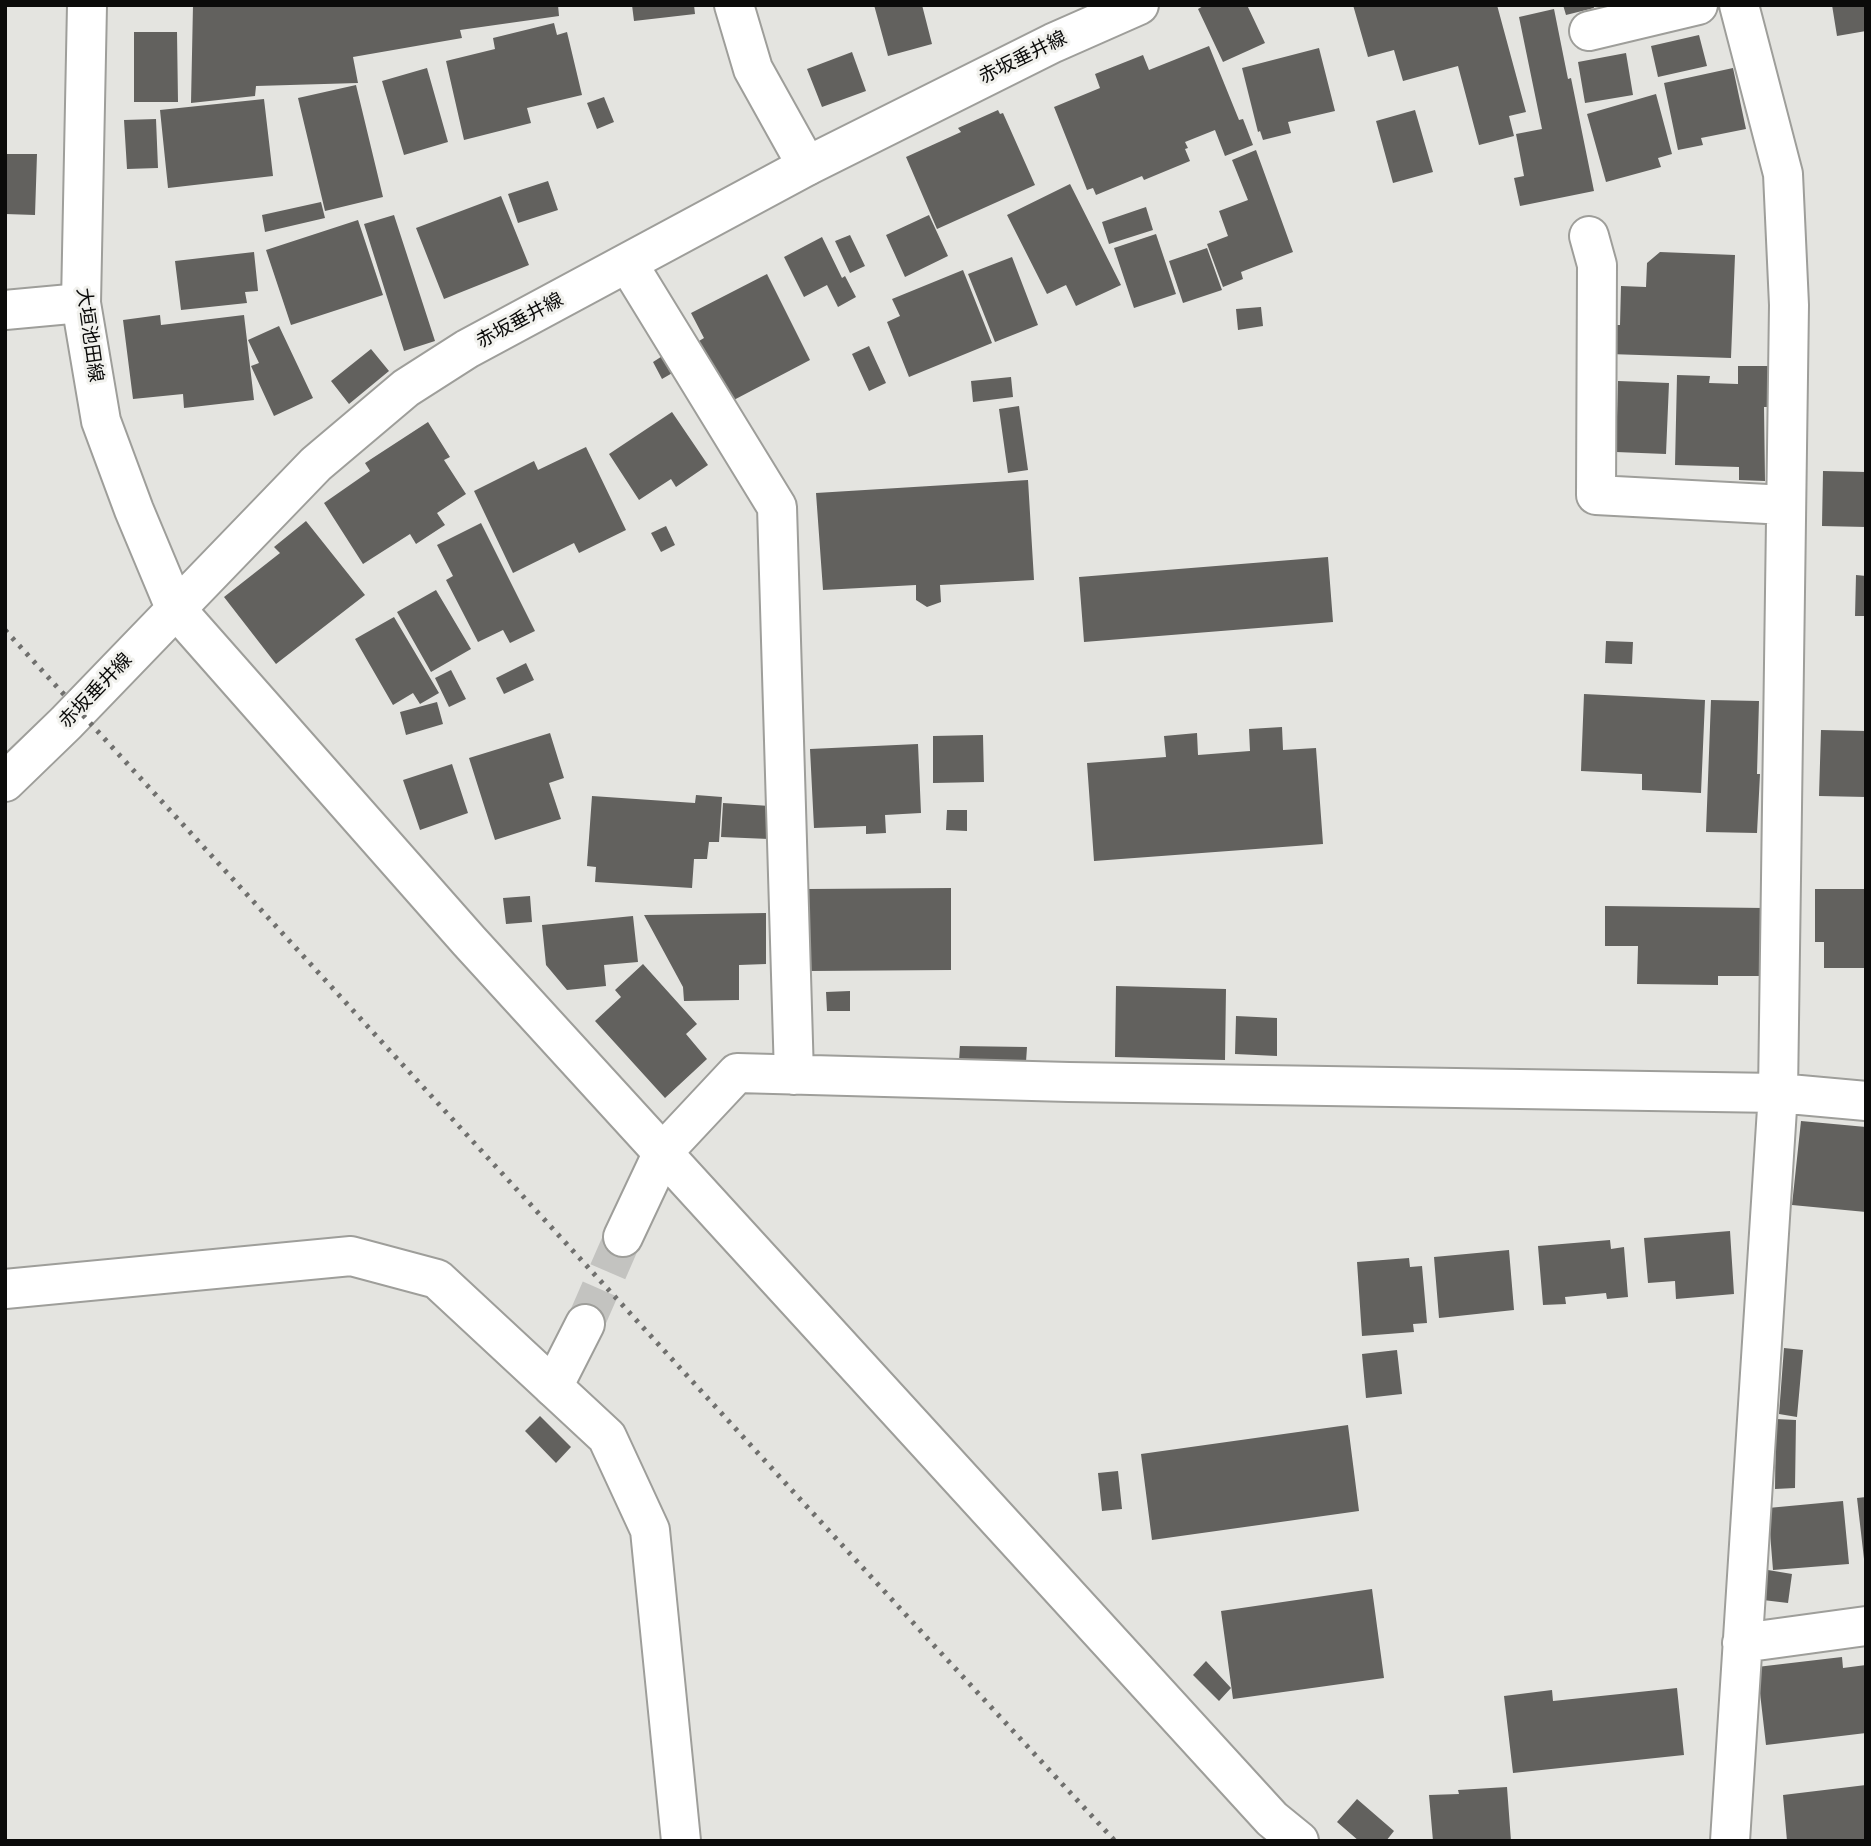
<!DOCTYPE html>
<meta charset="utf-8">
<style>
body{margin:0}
#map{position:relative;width:1871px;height:1846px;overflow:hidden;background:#e4e4e0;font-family:Bitter,serif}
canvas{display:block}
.frame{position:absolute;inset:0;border:7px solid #0b0b0a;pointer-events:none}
</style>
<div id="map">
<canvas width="1871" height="1846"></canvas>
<div class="frame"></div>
</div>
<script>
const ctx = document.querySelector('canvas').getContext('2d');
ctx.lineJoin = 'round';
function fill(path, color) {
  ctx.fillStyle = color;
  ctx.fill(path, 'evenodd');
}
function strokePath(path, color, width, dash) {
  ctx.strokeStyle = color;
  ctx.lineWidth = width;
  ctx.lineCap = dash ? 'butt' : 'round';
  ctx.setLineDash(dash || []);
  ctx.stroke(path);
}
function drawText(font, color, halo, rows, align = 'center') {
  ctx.font = font + ' Bitter,"Noto Sans JP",serif';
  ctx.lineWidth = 6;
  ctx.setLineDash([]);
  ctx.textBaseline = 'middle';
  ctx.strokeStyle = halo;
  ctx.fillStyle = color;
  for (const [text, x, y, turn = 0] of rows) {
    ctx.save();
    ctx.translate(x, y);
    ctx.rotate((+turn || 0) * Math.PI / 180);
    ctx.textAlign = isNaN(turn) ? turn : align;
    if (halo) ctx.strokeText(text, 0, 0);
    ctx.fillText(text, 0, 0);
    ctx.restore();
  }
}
fill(new Path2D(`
 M193,5h365l1,11 -99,14 2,8 -109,19 5,26 -102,3 -1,10 -64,7z
 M632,5h62l1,9 -61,7z
 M874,5h48l10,39 -44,12z
 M1205,5h42l18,38 -42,19 -25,-53z
 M1353,5h144l29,107 -17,4 5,20 -35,9 -21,-79 -55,15 -9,-31 -26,7z
 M1563,5h30l1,3 -28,7z
 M1832,5h34v26l-29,5z
 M1554,9l14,70 3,-1 23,113 -74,15 -6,-28 10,-2 -8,-42 26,-5 -23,-112z
 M554,23l3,12 10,-3 15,63 -55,13 4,15 -67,17 -18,-79 49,-12 -2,-11z
 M134,32h43l1,70h-44z
 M1699,35l8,31 -49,11 -7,-31z
 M1209,46l30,74 4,-1 10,26 -28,11 -10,-26 -30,12 3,6 -3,1 5,12 -46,19 -2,-4 -46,19 -3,-7 -6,2 -33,-83 46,-19 -5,-14 48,-19 6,15z
 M1319,48l16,63 -47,11 3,11 -28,7 -3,-9 -2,1 -16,-64z
 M852,52l14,39 -44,16 -15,-38z
 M1626,53l7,42 -48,8 -7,-41z
 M427,68l21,74 -44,13 -22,-74z
 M1733,68l13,61 -45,9 2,7 -25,5 -14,-67z
 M356,85l27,112 -58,14 -27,-113z
 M1656,94l16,60 -14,4 3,9 -55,15 -19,-68z
 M604,97l10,25 -17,7 -10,-26z
 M264,99l9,77 -105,12 -8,-78z
 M998,110l2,4 3,-1 32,72 -98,44 -31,-72 55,-25 -3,-4z
 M1415,110l18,62 -40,11 -17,-62z
 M156,119l2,49 -31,1 -3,-49z
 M1256,150l37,102 -52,20 2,7 -20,8 -16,-43 21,-8 -9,-25 29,-11 -16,-40z
 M5,154h32l-2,61 -30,-1z
 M548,181l10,29 -40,13 -10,-29z
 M1070,184l51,101 -45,21 -10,-21 -19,9 -40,-79z
 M501,196l28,69 -85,34 -28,-71z
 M321,202l4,16 -60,14 -3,-17z
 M1146,207l7,23 -44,14 -7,-22z
 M394,215l41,126 -31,10 -40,-127z
 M929,215l19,41 -43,21 -19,-42z
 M358,220l25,75 -92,30 -25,-75z
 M1156,234l20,60 -42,14 -20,-60z
 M850,235l15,31 -15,7 -15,-32z
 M822,237l20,41 3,-2 11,21 -18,10 -11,-22 -23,12 -20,-40z
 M1207,248l15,42 -39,13 -14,-42z
 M254,252l4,39 -13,1 2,11 -66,7 -6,-49z
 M1660,252l75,3 -4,103 -122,-4 1,-29h10l1,-39 25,1 1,-24z
 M1012,257l26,68 -43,17 -27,-68z
 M963,270l29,73 -83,34 -22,-55 13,-6 -8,-17z
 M767,274l43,86 -80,42 -31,-61 5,-3 -13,-25z
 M1261,307l2,19 -25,4 -2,-21z
 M160,315l1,10 83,-10 10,85 -70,8 -1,-14 -50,5 -10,-79z
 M279,326l34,72 -39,18 -23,-50 8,-3 -11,-23z
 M869,346l17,37 -17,8 -17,-37z
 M371,349l18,22 -40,33 -18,-23z
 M664,355l10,17 -12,7 -9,-17z
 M1738,366h39l-1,41h-12l1,74 -26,-1v-13l-64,-2 2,-90 33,1 -1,7 29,1z
 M1011,377l2,20 -40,5 -2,-21z
 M1618,381l51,2 -3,71 -50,-2z
 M1019,406l9,64 -20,3 -9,-64z
 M672,412l36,53 -32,22 -5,-8 -32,21 -30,-46z
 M428,422l22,35 -6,3 22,34 -29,19 8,12 -29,19 -6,-10 -47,30 -39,-61 46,-32 -5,-8z
 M586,447l40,83 -47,23 -5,-10 -61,30 -39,-82 60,-30 4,9z
 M1823,471l43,1v55l-44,-1z
 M1028,480l6,100 -94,5 1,17 -14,5 -11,-7v-15l-93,5 -7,-97z
 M306,521l59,74 -89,69 -52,-67 56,-44 -6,-6z
 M481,523l54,108 -25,12 -7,-13 -25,12 -32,-62 7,-4 -16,-31z
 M666,526l9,19 -14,7 -10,-19z
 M1328,557l5,65 -249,20 -5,-65z
 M1856,575l10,1v40h-11z
 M436,590l35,59 -40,23 -34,-60z
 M394,617l45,76 -19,11 -7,-11 -20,12 -38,-66z
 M1606,641l27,1 -1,22 -27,-1z
 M526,663l8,17 -30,14 -8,-16z
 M451,670l15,29 -17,8 -14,-29z
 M1584,694l121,6 -4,93 -59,-3v-16l-61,-3z
 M1711,700l48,1 -2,73h3l-3,59 -51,-1z
 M437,702l6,22 -37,11 -6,-23z
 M1282,727l1,23 33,-2 7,96 -229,17 -7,-98 79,-6 -2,-21 33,-3 1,22 52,-4 -1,-22z
 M1821,730l45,1v66l-47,-1z
 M550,733l14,45 -15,5 12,36 -66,21 -26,-82z
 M983,735l1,47 -51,1v-47z
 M918,744l3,69 -36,2 1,18 -20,1v-8l-52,2 -4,-79z
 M452,764l16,49 -48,17 -17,-50z
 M696,795l26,2 -3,45h-10l-2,17h-13l-2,29 -97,-6 1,-15 -9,-1 5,-70 103,7z
 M723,803l47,3 -1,33 -48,-2z
 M947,810h20v21l-21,-1z
 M951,888v82l-142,1 -1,-82z
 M1815,889h51v79h-42v-26h-9z
 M530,896l2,26 -26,2 -3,-26z
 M1605,906l159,2 -1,68h-45v9l-81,-1 1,-38h-33z
 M766,913v51l-27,1v35l-55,1 -1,-14 -39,-72z
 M633,916l5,46 -34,3 2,21 -39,4 -21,-25 -4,-40z
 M643,964l54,60 -11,10 21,25 -42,39 -70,-77 26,-24 -6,-7z
 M1116,986l110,3 -1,71 -110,-3z
 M850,991v20h-23l-1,-19z
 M1236,1016l41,2v38l-42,-2z
 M960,1046l67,1 -1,15 -67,-1z
 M1801,1121l65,6v85l-74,-7z
 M1730,1231l4,63 -58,5 -1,-18 -27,2 -4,-45z
 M1610,1240l1,9 13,-2 4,50 -21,2 -1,-6 -41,4 1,7 -23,1 -5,-59z
 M1509,1250l5,60 -75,8 -5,-61z
 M1409,1258l1,9 12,-1 5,57 -14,1 1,8 -52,4 -5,-74z
 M1784,1348l19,2 -6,67 -18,-3z
 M1397,1350l5,44 -36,4 -4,-44z
 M540,1416l31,31 -15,16 -31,-32z
 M1776,1419l20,1 -1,68 -20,1z
 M1348,1425l11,86 -207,29 -11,-86z
 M1118,1471l4,38 -20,2 -4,-38z
 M1866,1497v62h-2l-7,-61z
 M1843,1501l6,63 -76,6 -5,-62z
 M1768,1570l24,4 -4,29 -25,-3z
 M1372,1589l12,89 -151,21 -12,-88z
 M1842,1657l1,11 23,-3v68l-100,12 -9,-78z
 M1206,1661l25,27 -12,13 -26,-26z
 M1677,1688l7,67 -171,18 -9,-77 48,-6 1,11z
 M1866,1785v56h-79l-4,-46z
 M1507,1787l4,54h-78l-4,-46 30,-1 -1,-4z
 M1357,1799l37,32 -8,10h-27l-22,-19z`), '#62615e');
strokePath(new Path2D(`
 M585,1324l38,-87`), '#c3c3c0', 38, [38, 19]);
const minor = new Path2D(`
 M734,5l19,64 54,97
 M1589,31l109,-26
 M1589,236l8,29 -1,230 190,10
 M628,264l149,243 17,568
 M5,310l76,-7
 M623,1237l40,-85 74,-79 332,9 709,11 88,8
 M553,1387l32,-63
 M1742,1643l124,-17
 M1730,1841l48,-748 11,-788 -6,-131 -44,-169`);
const tertiary = new Path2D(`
 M175,608l294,333 803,878 27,22
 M5,1289l346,-33 86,23 170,158 43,93 31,311`);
const secondary = new Path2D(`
 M87,5l-6,298 20,118 33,89 41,98
 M5,782l61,-59 250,-259 90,-76 61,-39 340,-183 246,-123 86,-38`);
strokePath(minor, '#9e9e9a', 42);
strokePath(tertiary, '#9e9e9a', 42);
strokePath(secondary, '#9e9e9a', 42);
strokePath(minor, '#fff', 38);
strokePath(tertiary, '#fff', 38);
strokePath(secondary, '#fff', 38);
strokePath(new Path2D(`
 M5,630l923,1009 187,202`), '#70706e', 5, [3.5, 7]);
drawText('19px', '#0b0b0a', '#f1f1ed', [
 ["赤坂垂井線",1023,58,-26],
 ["赤坂垂井線",520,321,-28],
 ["大垣池田線",89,335,82],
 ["赤坂垂井線",96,691,-46]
]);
</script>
